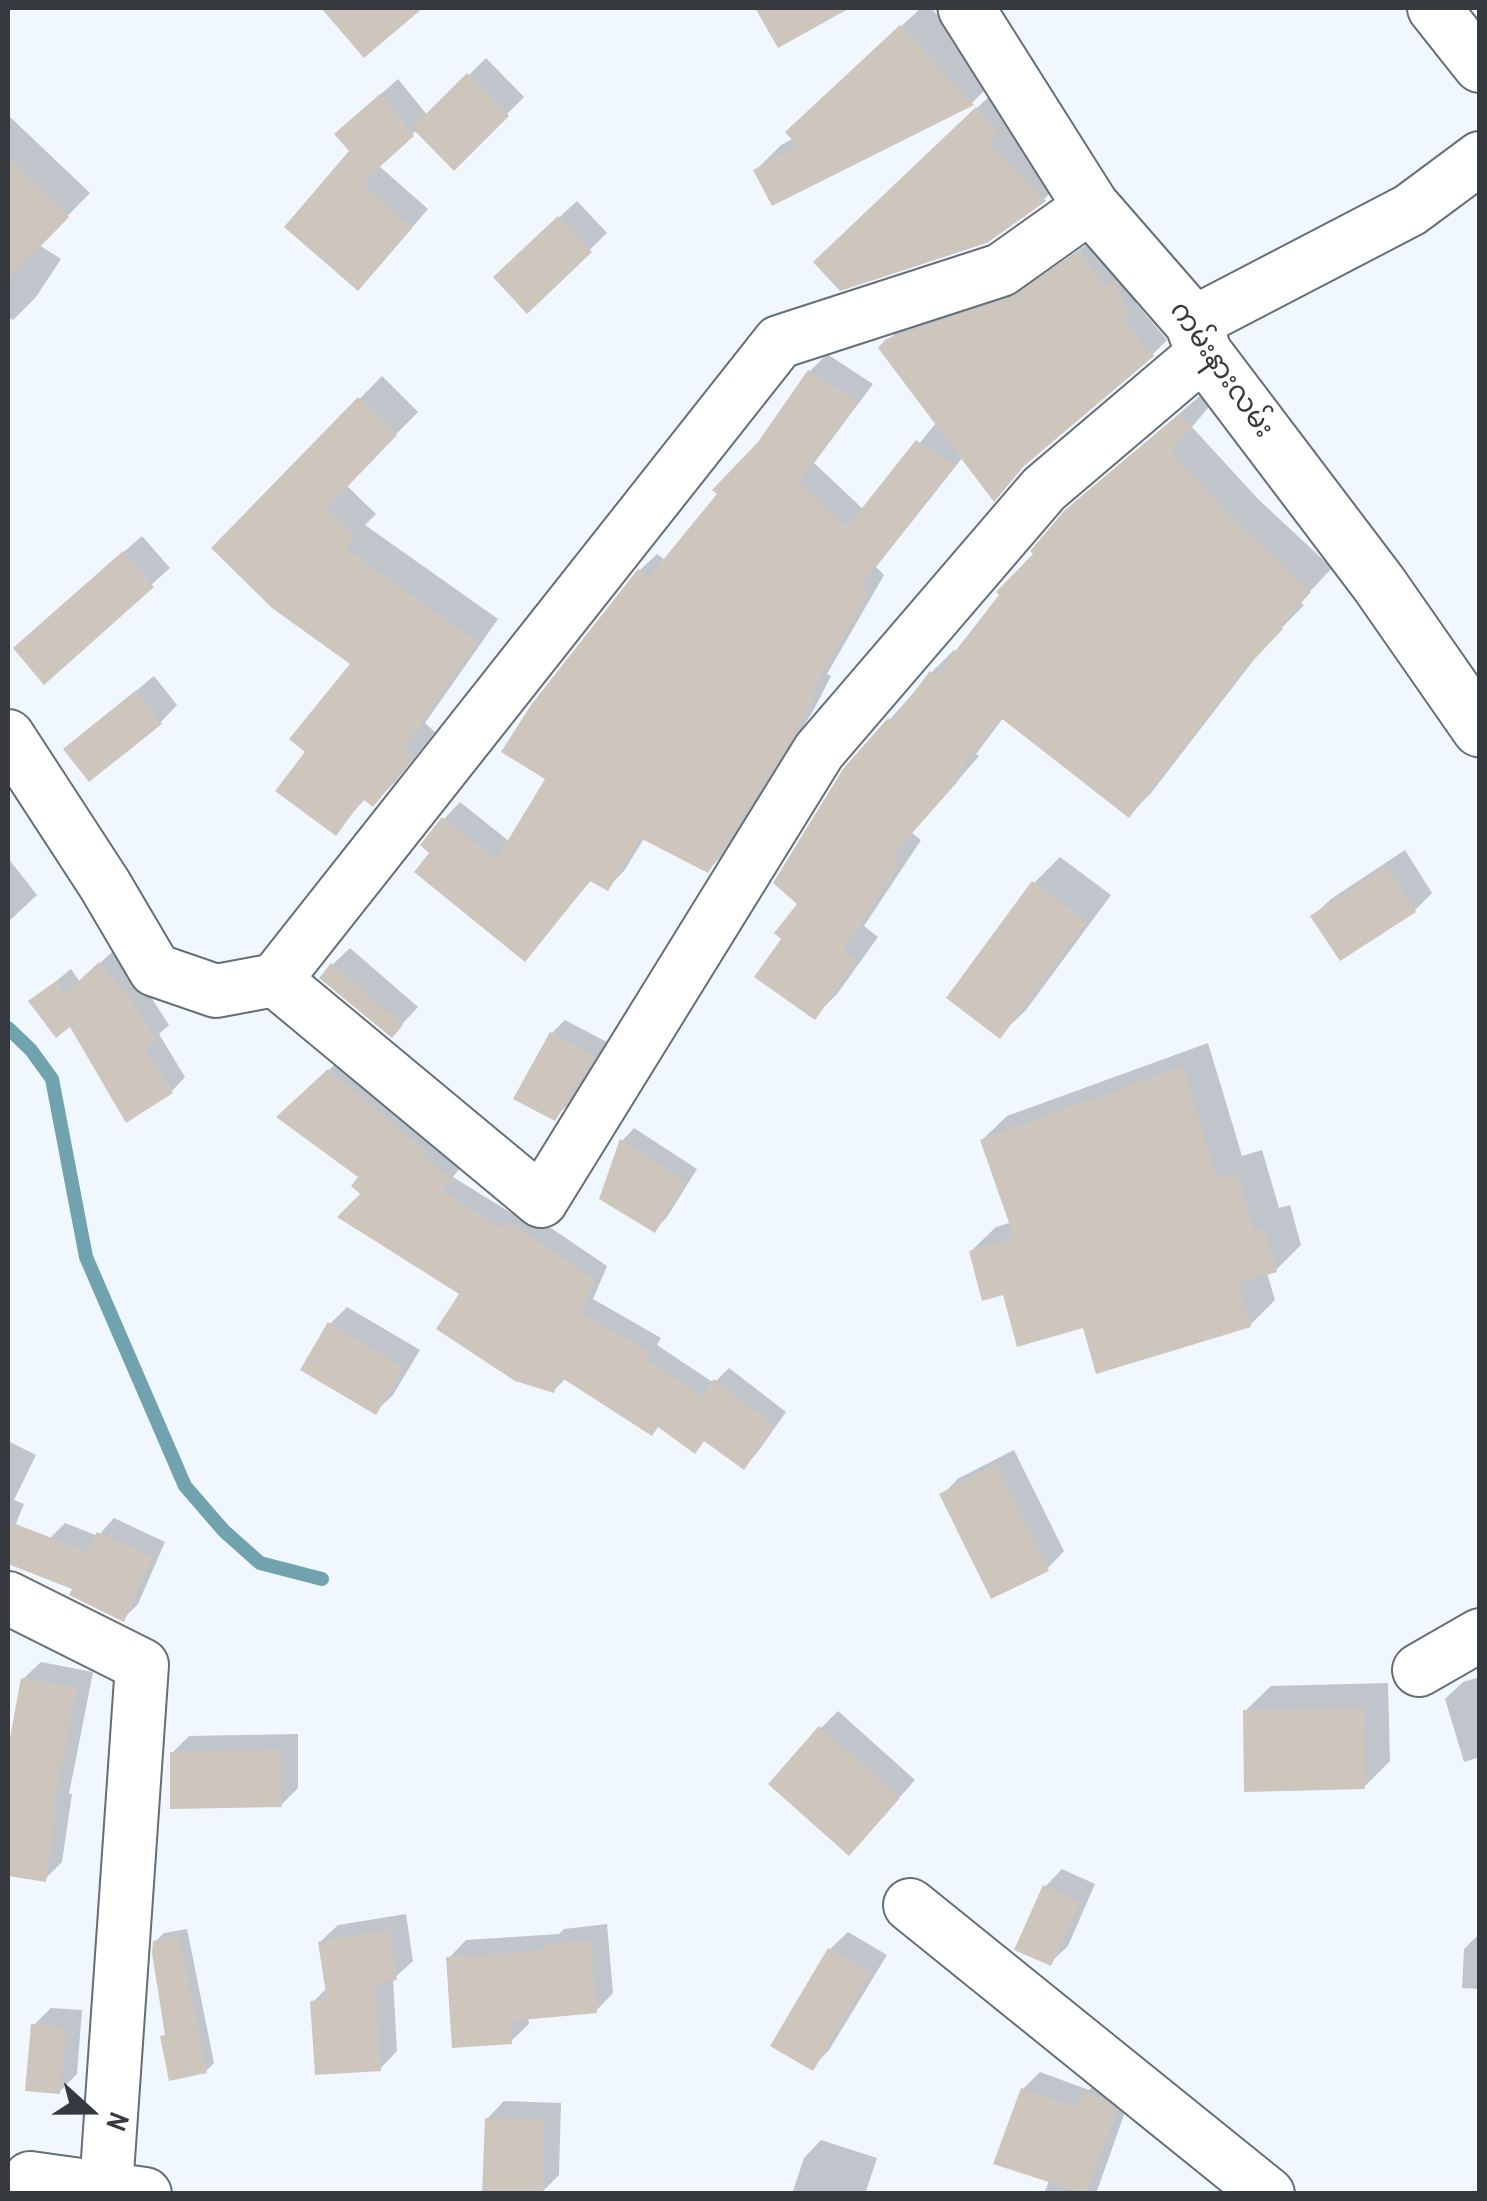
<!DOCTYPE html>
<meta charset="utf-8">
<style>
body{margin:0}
#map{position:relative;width:1487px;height:2201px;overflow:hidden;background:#f0f7ff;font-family:"Archivo Narrow",sans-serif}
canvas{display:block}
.frame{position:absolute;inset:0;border:10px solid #363a3e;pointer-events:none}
.north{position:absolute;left:40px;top:2061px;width:100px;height:100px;-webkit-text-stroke:8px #fff;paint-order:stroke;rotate:111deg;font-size:28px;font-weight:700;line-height:40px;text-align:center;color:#363a3e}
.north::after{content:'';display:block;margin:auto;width:35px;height:45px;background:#363a3e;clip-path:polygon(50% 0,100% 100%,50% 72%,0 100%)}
</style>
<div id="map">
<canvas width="1487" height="2201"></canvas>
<div class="frame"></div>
<div class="north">N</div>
</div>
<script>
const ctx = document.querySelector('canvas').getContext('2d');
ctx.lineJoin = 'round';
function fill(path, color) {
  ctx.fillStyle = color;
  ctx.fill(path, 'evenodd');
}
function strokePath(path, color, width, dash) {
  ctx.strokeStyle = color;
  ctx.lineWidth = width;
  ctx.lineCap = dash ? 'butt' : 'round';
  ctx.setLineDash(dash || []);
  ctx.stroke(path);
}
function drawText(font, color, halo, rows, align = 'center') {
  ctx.font = font + ' "Archivo Narrow","Noto Sans Myanmar",sans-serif';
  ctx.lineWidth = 10;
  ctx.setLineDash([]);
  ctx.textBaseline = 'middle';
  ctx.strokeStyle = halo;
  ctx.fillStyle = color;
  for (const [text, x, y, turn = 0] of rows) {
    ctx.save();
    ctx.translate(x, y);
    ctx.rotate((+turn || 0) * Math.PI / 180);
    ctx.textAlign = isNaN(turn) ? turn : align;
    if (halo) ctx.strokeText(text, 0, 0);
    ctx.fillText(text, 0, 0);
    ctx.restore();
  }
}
fill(new Path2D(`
 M921,8h10l65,71 -24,24 -216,67 25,-25 13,-7 19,-31z
 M486,58l38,39 -70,70 -37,-37 -39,35 50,44 -53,62 -23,-120 3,-34 43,-38 30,37z
 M1000,86l67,90 -23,23 -205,40z
 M8,115l82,78 -51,52 22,14 -25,38 -23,23 -5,-3z
 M577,201l30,32 -80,77 -14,-50z
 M1096,238l48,58 -8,7 31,37 -15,15 -189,102 -87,110 8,8 -57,99 4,2 -18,35 -88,142 -17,17 -63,-33 -21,34 -17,17 -15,-9 -67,80 -92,-106 11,-34 16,-17 50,40 38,-64 92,-208 17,-16 9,7 94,-117 50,-73 17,-17 46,30 -59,79 50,47 73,-88 -56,-74 23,-24 125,-40z
 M382,376l36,36 -72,73 30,29 -11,11 133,94 -73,104 10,9 -40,50 -22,22 -7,-6 -31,34 -27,-81 46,-88 -140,-115z
 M1203,393l10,9 -21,25 66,72 74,69 -32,34 4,3 -38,39 -115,149 -22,22 -125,-98 -28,37 3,2 -67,77 9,7 -57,86 14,11 -41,57 -22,22 -30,-78 16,-34 44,-134 87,-98 22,-22 4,2 109,-140z
 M142,536l28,32 -125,113 -11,-50z
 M154,676l23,29 -17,18 -94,26z
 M1405,850l27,43 -17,17 -102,6 18,-17z
 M1060,857l51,38 -85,115 -26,25 34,-152z
 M8,858l29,37 -29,27z
 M350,948l68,59 -26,28 -60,-70z
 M114,950l24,27 31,48 -10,9 26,43 -13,14 -140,-90 39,-32 9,13z
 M565,1020l42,22 -39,63 -14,13 -2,-85z
 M1208,1043l34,113 20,-6 17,58 11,-3 11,40 -25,25 -9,3 8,27 -25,25h-166l-80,-33 -33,-41 25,-24 16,-5 -30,-82 25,-24z
 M342,1058l121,106 -10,13 63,39 7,-7 84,57 -14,33 68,39 -4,7 57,38 15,-15 57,44 -29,41 -13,14 -39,-28 -45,-14 -94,-47 -12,12 -190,-196 -2,-18 -70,-72z
 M634,1128l63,41 -30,48 -12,13 -33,-89z
 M347,1307l73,43 -27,45 -18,17 -45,-88z
 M8,1441l28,14 -22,45 10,4 -16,39z
 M1014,1450l50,101 -17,18 -105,-74 17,-17z
 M114,1518l51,24 -27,62 -15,15 -48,-32 -25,-49 15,-15 33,13z
 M41,1662l52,10 -24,122h3l-10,68 -17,17 -37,-5v-112l15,-83z
 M1480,1677v80l-16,5 -19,-63 18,-17z
 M1388,1683l2,78 -26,26 -119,-76 26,-25z
 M838,1711l77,69 -49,55 -45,-107z
 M298,1734v54l-17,17 -109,-52 17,-17z
 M1062,1869l33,15 -27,62 -18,17 -5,-76z
 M406,1914l7,47 -20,18 4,72 -17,18 -67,-67 15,-15 -8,-45 18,-17z
 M607,1924l6,69 -17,18 -68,6 1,7 -18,17 -62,-83 17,-18 93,-6 5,-5z
 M187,1929l27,134 -8,8 -44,-34 5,-5 -11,-91 8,-8z
 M848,1932l39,23 -58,95 -17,18 -38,-23 56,-96z
 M1480,1933v56l-18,-1 2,-39z
 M51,2008l31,2 -5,64 -18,18 -25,-67z
 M1040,2072l49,18 13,-14 30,16 -36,102h-52l5,-13 -26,-92z
 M504,2101l57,2 -2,72 -18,18 -54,-74z
 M821,2140l56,18 -12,36h-73l12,-36z`), '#0003');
strokePath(new Path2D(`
 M8,1028l23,22 21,29 34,178 99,229 39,45 36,32 62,16`), '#70a3ae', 14);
fill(new Path2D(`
 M321,8h102l-59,50z
 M755,8h95l-72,40z
 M900,25l74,80 -202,101 -19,-36 45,-24 -13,-14z
 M467,73l42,43 -55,55 -42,-43z
 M380,94l34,42 -52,47 50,45 -54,63 -74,-64 65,-76 -15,-17z
 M976,107l23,26 -10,10 57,58 -59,42 -147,48 -27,-29z
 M8,158l61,59 -61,63z
 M558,216l34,36 -65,62 -34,-37z
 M1080,251l24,36 9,-6 17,32 -8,7 32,36 -130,110 -30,36 -116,-154 8,-9 125,-41z
 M808,370l50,32 -59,79 48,46 69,-87 39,26 -94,119 8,8 -57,98 4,2 -19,38 -89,142 -68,-35 -32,53 -18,-10 -65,81 -111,-90 15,-19 -9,-8 22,-28 54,43 49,-81 -44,-27 30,-47 107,-136 11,8 68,-83 -5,-4 46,-48z
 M358,397l39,38 -71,74 30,28 -11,11 133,94 -74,105 11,8 -42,52 -10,-8 -27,37 -61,-45 30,-39 -16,-13 61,-75 -78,-56 -61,-60z
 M1179,414l13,11 -21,26 65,71 75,70 -31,34 3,3 -39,41 -115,148 -128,-100 -46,59 4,3 -68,77 9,6 -57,87 14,11 -42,59 -61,-43 27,-38 -7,-6 23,-29 -24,-21 70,-114 45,-51 4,3 38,-50 6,5 63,-81 -3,-3 37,-38 -3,-3 35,-41z
 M123,551l31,36 -110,98 -31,-37z
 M135,691l27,33 -73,58 -26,-33z
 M1387,866l29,46 -76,49 -30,-45z
 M1032,881l55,41 -87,117 -54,-41z
 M99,962l26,29 31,49 -11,8 28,45 -47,30 -56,-96 -14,11 -28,-37 28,-20 9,13z
 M331,963l72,62 -11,13 -73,-60z
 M550,1032l45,24 -40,65 -42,-22z
 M1183,1066l34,113 21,-6 16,58 11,-3 12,44 -38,11 12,44 -155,47 -13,-46 -66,19 -14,-52 -21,6 -13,-50 45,-14 -34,-97z
 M328,1069l96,81 -3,3 31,26 -10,12 61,38 5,-8 87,59 -14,33 68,39 -3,7 55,37 13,-17 60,47 -30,44 -40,-29 -9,13 -37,-27 -6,9 -93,-60 -5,17 -39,-12 -79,-52 23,-35 -122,-77 23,-23 -9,-8 7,-9 -82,-60z
 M620,1139l66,43 -31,51 -56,-34z
 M328,1322l76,46 -28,47 -76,-45z
 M996,1465l53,106 -58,28 -52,-105z
 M8,1521l80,31 9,-20 55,25 -28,65 -55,-27 3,-6 -64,-25z
 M21,1678l56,10 -24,122 3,1 -10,71 -38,-6v-127z
 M1364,1708l1,81 -121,3 -1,-82z
 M819,1726l81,72 -51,58 -81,-72z
 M281,1750l1,57 -112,2v-57z
 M1043,1885l37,17 -29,64 -37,-16z
 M389,1930l8,50 -22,4 6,87 -66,4 -5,-74 17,-1 -9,-58z
 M179,1936l28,137 -38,8 -9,-45 5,-1 -13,-82 1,-12z
 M591,1940l6,73 -86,8 1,23 -60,4 -6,-91 98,-7v-5z
 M828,1948l43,25 -58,98 -43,-25z
 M31,2024l35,3 -6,67 -35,-3z
 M1021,2088l56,20 6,-16 20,7 13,11 -30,84 -93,-30z
 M485,2118l60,2 -3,74h-60z`), '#cec6bc');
const minor = new Path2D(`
 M1434,8l46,58
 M1193,323l217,-113 70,-52
 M8,736l97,149 50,85 61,21 59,-11 504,-638 222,-72 90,-64
 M275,980l266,221 278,-450 225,-262 160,-136
 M8,1598l134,67 -36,523
 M1419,1670l61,-35
 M910,1905l358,289
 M29,2194l1,-16 115,16`);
const major = new Path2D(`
 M966,8l125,198 102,117 11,30 175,231 101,145`);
strokePath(minor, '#666e76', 56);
strokePath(major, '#666e76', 59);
strokePath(minor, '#fff', 52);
strokePath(major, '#fff', 55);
drawText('28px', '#363a3e', '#fff', [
 ["ကမ်းနားလမ်း",1221,370,55]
]);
</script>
